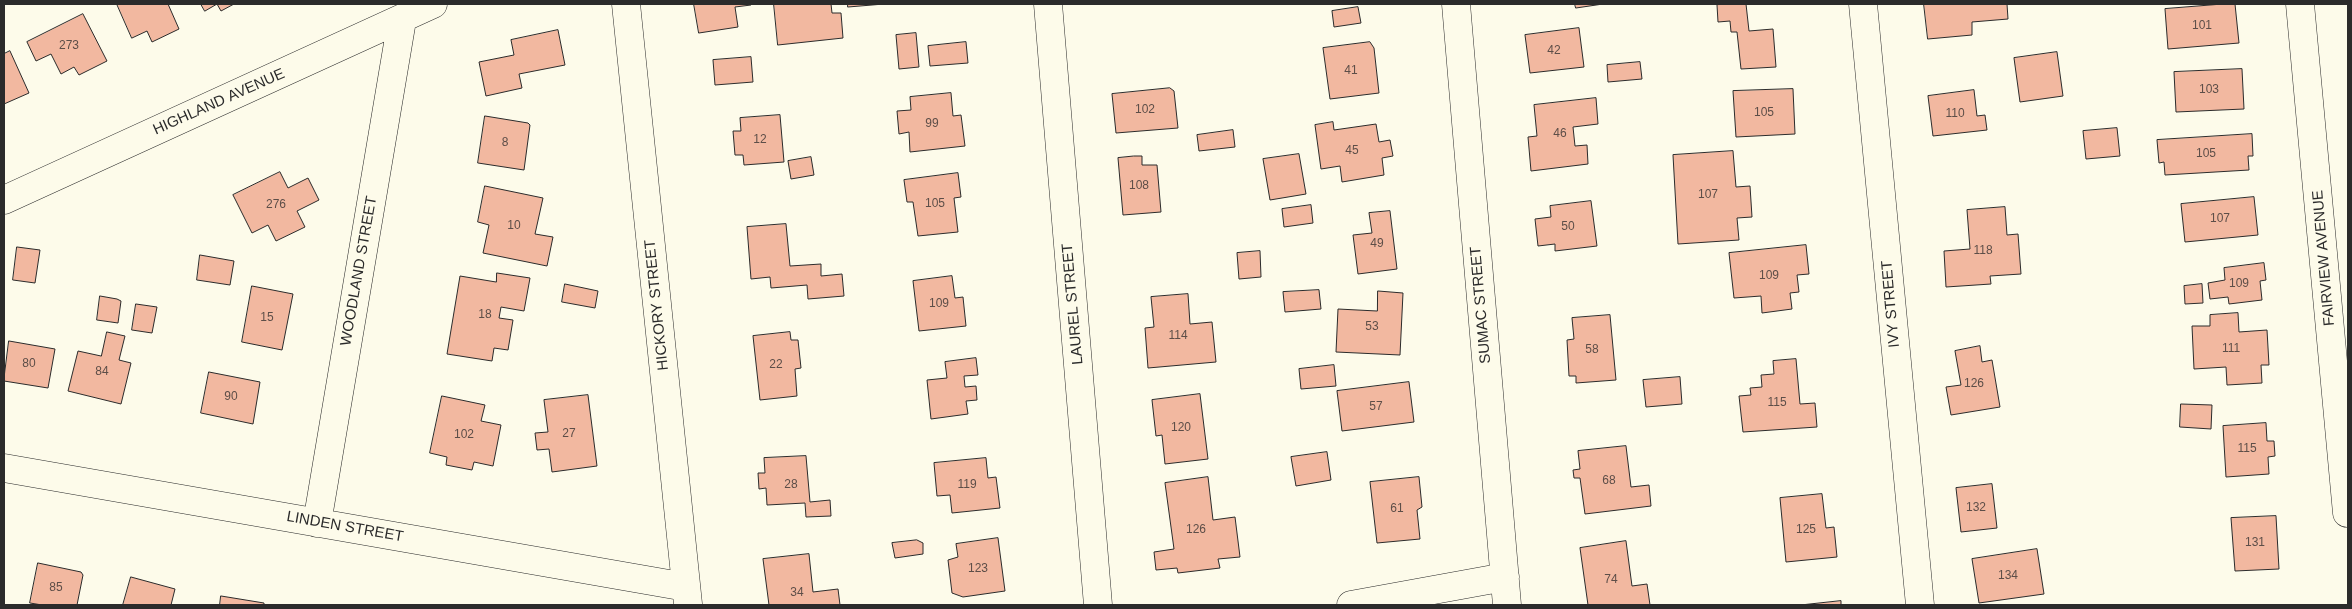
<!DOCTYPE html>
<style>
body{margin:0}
#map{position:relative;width:2352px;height:609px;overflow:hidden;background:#fdfbea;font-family:Helvetica,sans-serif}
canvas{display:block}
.frame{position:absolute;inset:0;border:5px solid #2b2b2b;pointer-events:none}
</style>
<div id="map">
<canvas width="2352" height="609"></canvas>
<div class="frame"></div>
</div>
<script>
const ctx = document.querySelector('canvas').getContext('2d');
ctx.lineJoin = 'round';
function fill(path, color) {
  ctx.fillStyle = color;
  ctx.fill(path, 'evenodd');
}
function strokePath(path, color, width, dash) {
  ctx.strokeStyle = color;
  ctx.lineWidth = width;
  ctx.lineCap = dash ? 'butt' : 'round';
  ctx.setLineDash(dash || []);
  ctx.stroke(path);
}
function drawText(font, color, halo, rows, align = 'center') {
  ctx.font = font + ' Helvetica,sans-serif';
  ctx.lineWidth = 4;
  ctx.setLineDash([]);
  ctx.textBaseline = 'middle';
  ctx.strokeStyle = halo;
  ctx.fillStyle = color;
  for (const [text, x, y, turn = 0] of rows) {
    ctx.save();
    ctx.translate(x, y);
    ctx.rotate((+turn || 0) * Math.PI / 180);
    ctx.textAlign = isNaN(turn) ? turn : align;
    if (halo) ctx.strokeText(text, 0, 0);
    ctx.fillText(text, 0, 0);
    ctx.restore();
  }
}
const building = new Path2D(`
 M117,4h51l11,25 -27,13 -5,-11 -15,7z
 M201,4h33l-13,7 -4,-7 -12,7z
 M694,4h57v1l-16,2 3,20 -39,6z
 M774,4h57l1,9h9l2,25 -65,7z
 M848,4h36l-36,3z
 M1575,4h28l-27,4z
 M1746,4l3,27 24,-2 3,38 -35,2 -4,-37h-6l-1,-11 -12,1 -1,-17z
 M1924,4h83l1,15 -36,3v13l-44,4z
 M2223,4h12l4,39 -71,6 -3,-40z
 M1358,7l3,16 -27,4 -2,-16z
 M83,14l24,47 -28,14 -5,-8 -13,7 -10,-20 -15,7 -9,-19z
 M1579,28l5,39 -54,6 -5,-38z
 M558,30l7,35 -46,9 3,14 -36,8 -7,-34 35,-7 -3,-15z
 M916,33l3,34 -20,2 -3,-34z
 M966,42l2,21 -38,3 -2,-20z
 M1370,42l4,6 5,45 -49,6 -7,-51z
 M10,51l19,42 -25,11v-50z
 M2057,52l6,44 -43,6 -6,-44z
 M751,57l2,25 -38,3 -2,-25z
 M1640,62l2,17 -34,3 -1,-17z
 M2242,69l2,40 -68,3 -2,-40z
 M1170,88l4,3 4,37 -62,5 -4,-39z
 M1793,89l2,45 -59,3 -3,-46z
 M1974,90l3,26 8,-1 2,15 -54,6 -5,-40z
 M951,93l2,23 8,-1 4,31 -55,6 -1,-20 -10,2 -2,-23 14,-1 -1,-13z
 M1596,98l2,26 -25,3 2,19 12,-1 1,19 -57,7 -3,-34 9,-1 -3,-31z
 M780,115l4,47 -40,3 -1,-10h-8l-2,-24h8l-1,-13z
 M485,116l43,7 2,2 -6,45 -46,-7z
 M1333,122l1,8 42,-6 3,18 11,-2 3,16 -11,2 2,17 -42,7 -2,-16 -19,3 -6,-44z
 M2117,128l3,28 -34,3 -3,-28z
 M1233,130l2,17 -36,4 -2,-16z
 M2252,134l1,22h-5l1,14 -84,5 -1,-13 -5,1 -2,-23z
 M1733,151l3,36 14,-1 2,31 -15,1 2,22 -61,4 -5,-89z
 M1299,154l7,40 -36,6 -7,-41z
 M1134,156h8v9h15l4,47 -38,3 -5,-57z
 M811,157l3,18 -23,4 -3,-18z
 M280,172l8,16 20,-10 11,22 -22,11 8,16 -29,14 -8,-16 -16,8 -19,-38z
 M958,173l3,24 -7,1 4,34 -40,4 -5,-34h-6l-3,-22z
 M485,186l58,12 -8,36 18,3 -6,29 -64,-13 6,-28 -11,-3z
 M2254,197l4,38 -73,7 -4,-38z
 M1591,201l6,45 -42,5v-7l-17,2 -3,-27 16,-2 -1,-11z
 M1311,205l2,18 -29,4 -2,-18z
 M2005,207l2,28 11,-1 3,40 -31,2 1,8 -45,3 -2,-36 26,-2 -3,-39z
 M1390,211l7,58 -39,5 -5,-39 19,-2 -3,-20z
 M786,224l4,42 31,-2v12l21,-2 2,22 -36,3 -1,-14 -36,3 -1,-11 -19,2 -4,-52z
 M1806,245l3,29 -12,1 2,17 -9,1 2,16 -30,4 -1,-17 -27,2 -5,-45z
 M17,247l23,3 -5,33 -22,-3z
 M1260,251l1,26 -22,2 -2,-26z
 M200,255l34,6 -4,24 -33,-5z
 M2264,263l2,17 -6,1 2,19 -33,4 -1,-7 -18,2 -2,-16 17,-3 -1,-12z
 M497,273l33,5 -6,33 -23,-4 -2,11 14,2 -5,30 -14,-2 -2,13 -45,-7 13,-78 36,6z
 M952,276l3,22 8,-1 3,29 -47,5 -6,-50z
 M565,284l33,7 -3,17 -33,-6z
 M2202,284l1,19 -18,1 -1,-18z
 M252,286l41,8 -11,56 -40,-8z
 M1319,290l2,19 -36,3 -2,-20z
 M1378,291l25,2 -3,62 -64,-3 2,-43 39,2z
 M1188,294l2,30 22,-2 4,40 -68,6 -3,-40 9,-1 -3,-30z
 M100,296l17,3 4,2 -3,22 -21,-3z
 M136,304l21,3 -5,26 -20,-3z
 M2238,313l1,19 28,-2 2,35h-8l1,18 -35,2 -1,-18 -32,2 -2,-43h18v-11z
 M1610,315l6,65 -40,3v-7h-7l-2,-36 7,-1 -2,-21z
 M107,332l18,4 -6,24 12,3 -10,41 -53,-13 10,-40 23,5z
 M790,332l1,8h7l3,28 -6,1 2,27 -37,4 -7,-64z
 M9,341l46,8 -7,39 -44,-7z
 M1980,346l2,16 10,-2 8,47 -49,8 -5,-28 15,-2 -6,-34z
 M976,358l2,17 -14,1 1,11 11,-1 1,14 -11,1 2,13 -37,5 -4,-39 20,-2 -2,-16z
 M1796,359l4,45 15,-1 2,24 -74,5 -4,-36 12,-1 -1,-7 12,-1 -1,-12 13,-1 -1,-13z
 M1334,365l2,21 -35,3 -2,-20z
 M209,372l51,10 -7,42 -52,-11z
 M1680,377l2,27 -36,3 -3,-27z
 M1409,382l5,40 -72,9 -5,-40z
 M1200,394l8,65 -43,5 -3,-29 -6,1 -4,-36z
 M588,395l9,71 -45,6 -3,-23 -12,1 -2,-17 13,-1 -4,-32z
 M442,396l43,9 -4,16 20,4 -8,41 -19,-4 -2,8 -26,-5 1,-8 -17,-4z
 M2181,404l31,1 -1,24 -31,-2z
 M2266,423l1,18h7l1,15 -7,1 1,17 -43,3 -3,-51z
 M1626,446l5,41 18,-2 2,21 -66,8 -5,-36h-6l-1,-8 7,-1 -2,-18z
 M1327,452l4,28 -35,6 -5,-29z
 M806,456l4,46 20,-2 1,16 -25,1 -1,-14 -38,2 -1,-17 -7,1 -1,-16h7l-1,-15z
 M986,458l2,20 8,-1 4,31 -48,5 -2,-18 -13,1 -3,-33z
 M1208,477l5,43 22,-3 5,40 -22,2 2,9 -42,5 -1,-5 -21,2 -2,-18 20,-3 -9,-66z
 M1419,477l3,30 -5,3 3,29 -43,4 -7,-61z
 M1992,484l5,44 -36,4 -5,-44z
 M1822,494l4,34 8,-1 3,30 -51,5 -6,-64z
 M2276,516l3,53 -44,2 -4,-53z
 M998,538l7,53 -42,6 -11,-4 -4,-33 10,-3 -2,-13z
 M917,540l6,3v11l-28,4 -3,-15z
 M1626,541l6,45 15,-2 3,21h-62l-8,-57z
 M2037,549l7,45 -65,9 -7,-44z
 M809,554l4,38 25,-3 2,16h-71l-6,-46z
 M38,563l43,9 2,3 -6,30h-35l-12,-2z
 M131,577l44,12 -4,16h-48z
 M221,596l43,7v2h-44z
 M1841,601v4h-40z`);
fill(building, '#f2b8a0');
strokePath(building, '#2b2b2b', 1);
const minor = new Path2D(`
 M626,4l62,600
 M1048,4l50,601
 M1456,4l51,601
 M1863,4l57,601
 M2300,4l47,509
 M4,200l429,-196
 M4,468l682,119
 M317,523l85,-503
 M1351,605l154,-28`);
strokePath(minor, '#2b2b2b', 29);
strokePath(minor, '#fdfbea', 28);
drawText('12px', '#5d4e48', null, [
 ["101",2202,26],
 ["273",69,46],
 ["42",1554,51],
 ["41",1351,71],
 ["103",2209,90],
 ["102",1145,110],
 ["105",1764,113],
 ["110",1955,114],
 ["99",932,124],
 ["46",1560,134],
 ["12",760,140],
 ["8",505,143],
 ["45",1352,151],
 ["105",2206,154],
 ["108",1139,186],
 ["107",1708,195],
 ["105",935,204],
 ["276",276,205],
 ["107",2220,219],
 ["10",514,226],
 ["50",1568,227],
 ["49",1377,244],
 ["118",1983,251],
 ["109",1769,276],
 ["109",2239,284],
 ["109",939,304],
 ["18",485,315],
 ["15",267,318],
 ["53",1372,327],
 ["114",1178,336],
 ["111",2231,349],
 ["58",1592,350],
 ["80",29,364],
 ["22",776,365],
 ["84",102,372],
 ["126",1974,384],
 ["90",231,397],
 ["115",1777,403],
 ["57",1376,407],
 ["120",1181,428],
 ["27",569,434],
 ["102",464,435],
 ["115",2247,449],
 ["68",1609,481],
 ["28",791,485],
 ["119",967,485],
 ["132",1976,508],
 ["61",1397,509],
 ["126",1196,530],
 ["125",1806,530],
 ["131",2255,543],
 ["123",978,569],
 ["134",2008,576],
 ["74",1611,580],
 ["85",56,588],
 ["34",797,593]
]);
drawText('15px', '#2b2b2b', '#fdfbea', [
 ["HIGHLAND AVENUE",219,102,-24],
 ["FAIRVIEW AVENUE",2324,258,-95],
 ["WOODLAND STREET",359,271,-80],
 ["LAUREL STREET",1073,304,-95],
 ["IVY STREET",1891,304,-95],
 ["HICKORY STREET",657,305,-96],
 ["SUMAC STREET",1481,305,-95],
 ["LINDEN STREET",345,527,10]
]);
</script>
